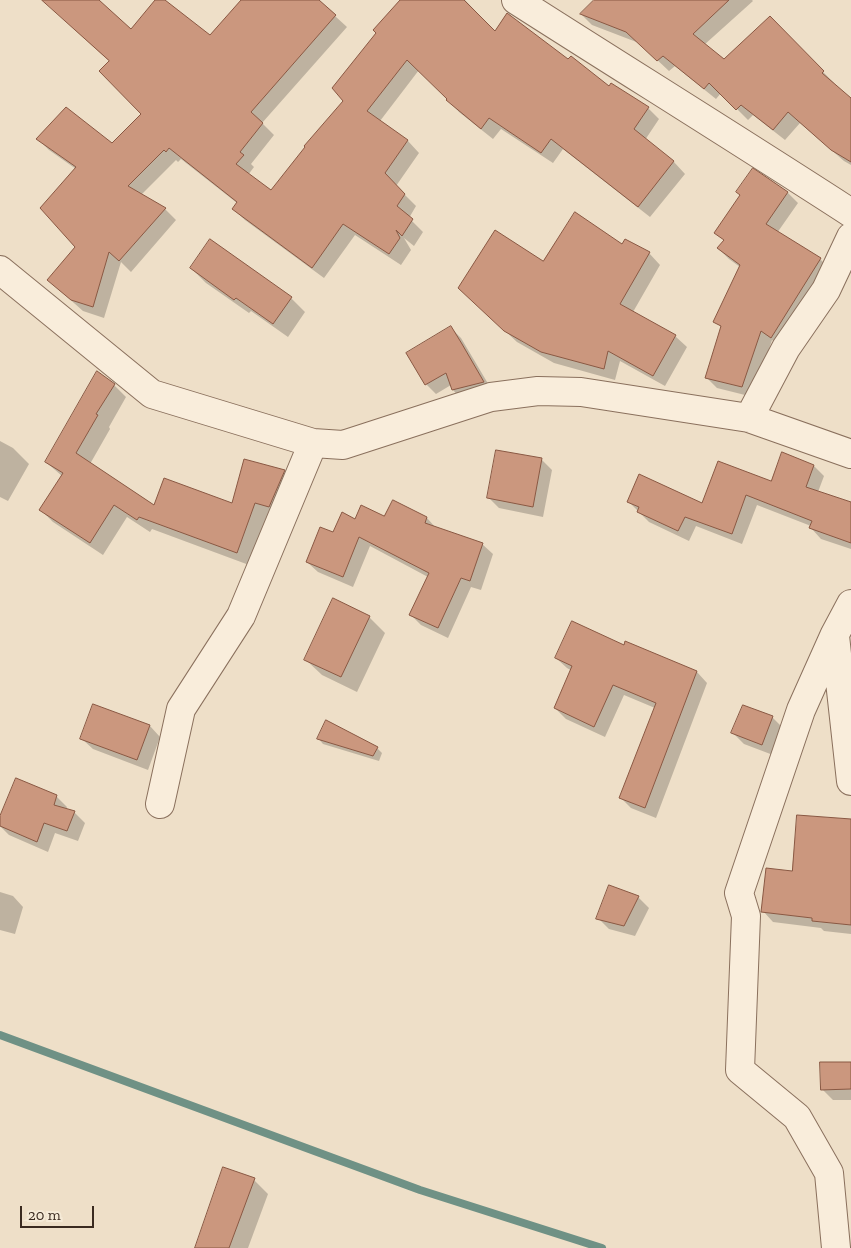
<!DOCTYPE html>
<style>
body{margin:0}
#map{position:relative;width:851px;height:1248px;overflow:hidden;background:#eedfc8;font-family:"Zilla Slab",serif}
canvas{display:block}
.scale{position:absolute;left:20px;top:1206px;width:74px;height:22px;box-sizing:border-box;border:2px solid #3a2a20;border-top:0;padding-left:6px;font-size:15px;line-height:18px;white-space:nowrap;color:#3a2a20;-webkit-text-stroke:4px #f5ead7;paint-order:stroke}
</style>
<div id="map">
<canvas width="851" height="1248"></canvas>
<div class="scale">20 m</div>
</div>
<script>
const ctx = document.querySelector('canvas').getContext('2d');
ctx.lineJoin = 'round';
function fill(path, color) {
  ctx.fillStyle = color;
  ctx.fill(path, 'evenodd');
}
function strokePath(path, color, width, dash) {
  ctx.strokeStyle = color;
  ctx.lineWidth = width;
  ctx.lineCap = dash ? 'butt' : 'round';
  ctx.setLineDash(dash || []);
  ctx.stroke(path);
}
fill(new Path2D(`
 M62,0h35l34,31 25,-31h7l47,37 33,-37h74l18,16 12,11 -85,96 12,12 -23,29 3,3 -6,8 23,17 74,-91 57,-101h63l30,32 74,29 41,27 38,20 11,11 -14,21 29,22 11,12 -35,43 -87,-68 -10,14 -52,-34 -8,10 -34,-27 -11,-12 1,-1 -30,-29 -39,51 28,20 11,12 -23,33 20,20 -7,12 14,14 -9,14 -10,-8 7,12 -10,15 -46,-30 -31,43 -79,-58 -12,-11 4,-6 -56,-44 -3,3 -2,-2 -35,35 24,14 11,11 -45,52 -10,-10 -17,56 -21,-7 -35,-31 28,-33v-78l-27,-19 -11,-11 74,6 31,-31 -33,-53z
 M595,0h157l1,1 -49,44 20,16 46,-43 64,65 -1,1 18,15v66l-7,-4 -44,-38 -15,17 -32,-25 -5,5 -27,-27 -5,6 -41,-33 -6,5 -30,-28 -47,-18 -11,-11z
 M753,170l35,23 10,10 -21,30 43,26 11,11 -49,78 -10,-8 -19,57 -36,-9 -10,-10 15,-50 -7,-7 25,-54 -11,-8 -11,-11 7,-7 -9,-8 25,-37z
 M622,246l27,7 11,12 -27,47 42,24 12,11 -22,39 -45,-25 -5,19 -61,-17 -37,-21 -46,-43 72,-36z
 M191,268l100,30 14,14 -17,25 -37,-26 -2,2 -43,-30z
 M451,328l10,10 32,54 -31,8 -9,-10 -2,-5 -15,9 -10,-10z
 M114,385l12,12 -17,30 1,2 -20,35 65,42 78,-1 51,-33 13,12 -15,35 -14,-4 -19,50 -97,-36 -2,3 -23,-15 -24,38 -50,-33 -12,-12 21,-34 -16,-14z
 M0,441l13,7 16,16 -21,37 -8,-4z
 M541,459l11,11 -9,47 -44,-9 -11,-11z
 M814,466l10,10 -6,16 33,11v46l-30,-10 -10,-11v-2l-54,-21 -15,39 -46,-18 -7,15 -40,-19 -21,-21 75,3 69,-21z
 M393,501l34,17 9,10 46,16 11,10 -12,36 -10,-3 -23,51 -27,-13 -10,-10 17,-38 -58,-31 -17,41 -35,-15 -11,-10 26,-28 23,-14 29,-3z
 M369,617l16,16 -28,59 -35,-17 -17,-16z
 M626,643l71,29 10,11 -51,135 -25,-10 -10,-10 34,-90 -31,-13 -19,42 -39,-18 -11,-11 17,-37 -5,-3 -11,-10 68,-11z
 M772,717l11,11 -10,27 -29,-11 -11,-11z
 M150,726l10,11 -12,33 -55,-21 -11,-10z
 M318,738l59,10 5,5 -3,8 -56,-17z
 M56,796l11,11 -1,3 8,2 11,11 -7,18 -23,-8 -7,19 -39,-17 -9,-9v-6z
 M851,821v113l-27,-3 -3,-3 -48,-6 -10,-11 30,-38z
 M0,892l13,4 10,11 -8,27 -15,-4z
 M638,897l11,11 -14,28 -26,-7 -11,-11z
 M851,1063v37h-18l-11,-11z
 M254,1180l14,14 -20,54h-52z`), '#0003');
strokePath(new Path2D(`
 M0,1035l420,155 182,58`), '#6f9185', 8);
const building = new Path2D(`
 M42,0h57l32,29 24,-29h10l45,35 31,-35h78l17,15 -85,97 12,11 -23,29 4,3 -8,9 35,26 34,-43 -1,-1 39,-45 -11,-13 44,-55 -3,-3 27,-30h64l31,31 12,-18 61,46 3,-3 38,30 2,-3 38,24 -15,22 40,32 -36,46 -87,-68 -10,14 -52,-35 -8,11 -35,-29 1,-1 -40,-39 -40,51 41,29 -23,33 20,21 -8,12 16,13 -11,17 -6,-6 4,8 -11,16 -46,-30 -31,44 -80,-59 5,-7 -68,-54 -3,4 -2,-2 -36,36 38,22 -47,53 -10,-9 -16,55 -22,-7 -24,-20 28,-33 -35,-39 36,-41 -40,-28 30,-32 46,36 29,-29 -42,-43 10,-10z
 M594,0h135l-36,34 31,25 46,-43 54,55 -2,2 29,25v64l-20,-12 -43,-38 -15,18 -32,-25 -5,5 -27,-27 -5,6 -41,-33 -6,5 -31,-29 -46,-18z
 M753,168l35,24 -22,32 55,34 -50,80 -10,-7 -19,56 -37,-9 16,-52 -8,-4 27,-57 -23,-17 7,-8 -10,-7 26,-38 -4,-3z
 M575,212l47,32 3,-5 25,13 -30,52 56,31 -23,41 -45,-25 -4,18 -63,-17 -37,-21 -46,-43 37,-58 48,31z
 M210,239l82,58 -19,27 -37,-26 -2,2 -44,-32z
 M451,326l11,18 22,38 -32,8 -6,-17 -21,12 -19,-32z
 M97,371l18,13 -19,30 2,1 -22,38 78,52 10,-27 68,25 12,-44 41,11 -16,37 -14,-4 -18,50 -98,-36 -2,3 -23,-15 -24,38 -51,-33 24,-37 -18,-11z
 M496,450l46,8 -9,49 -46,-9z
 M782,452l32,13 -8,22 45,15v41l-42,-15 3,-7 -66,-26 -14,39 -47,-17 -7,14 -41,-19 2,-5 -12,-5 12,-28 63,29 16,-42 53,20z
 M393,500l34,17 -2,6 58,20 -13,38 -9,-3 -23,50 -29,-13 20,-42 -70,-36 -16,40 -37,-15 14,-35 13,5 9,-20 13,7 6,-14 23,11z
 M333,598l37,18 -29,61 -37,-17z
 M572,621l52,24 1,-4 72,30 -52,137 -26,-10 37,-95 -43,-18 -19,42 -40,-19 18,-42 -17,-8z
 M93,704l57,21 -13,35 -57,-21z
 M743,705l30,11 -11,29 -31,-12z
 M326,720l52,27 -5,9 -56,-17z
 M16,778l41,17 -3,10 21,6 -8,20 -23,-8 -7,19 -37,-16v-10z
 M797,815l54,4v106l-39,-4v-3l-51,-6 5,-44 26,3z
 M609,885l30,11 -15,30 -28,-7z
 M820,1062h31v27l-30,1z
 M223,1167l32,11 -26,70h-34z`);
fill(building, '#cb977e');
strokePath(building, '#895843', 1);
const street = new Path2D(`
 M516,0c111,71 224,141 335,213
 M0,270l152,124 161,49 30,2 148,-48 47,-6 43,1 168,26 102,36
 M749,418l37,-70 40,-58 25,-53
 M835,636l16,145
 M160,804l21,-95 60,-93 72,-173
 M836,1248l-7,-75 -32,-56 -57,-47 6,-154 -7,-23 62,-183 34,-76 16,-30`);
strokePath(street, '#8a705d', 30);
strokePath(street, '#f9eddb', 28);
</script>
